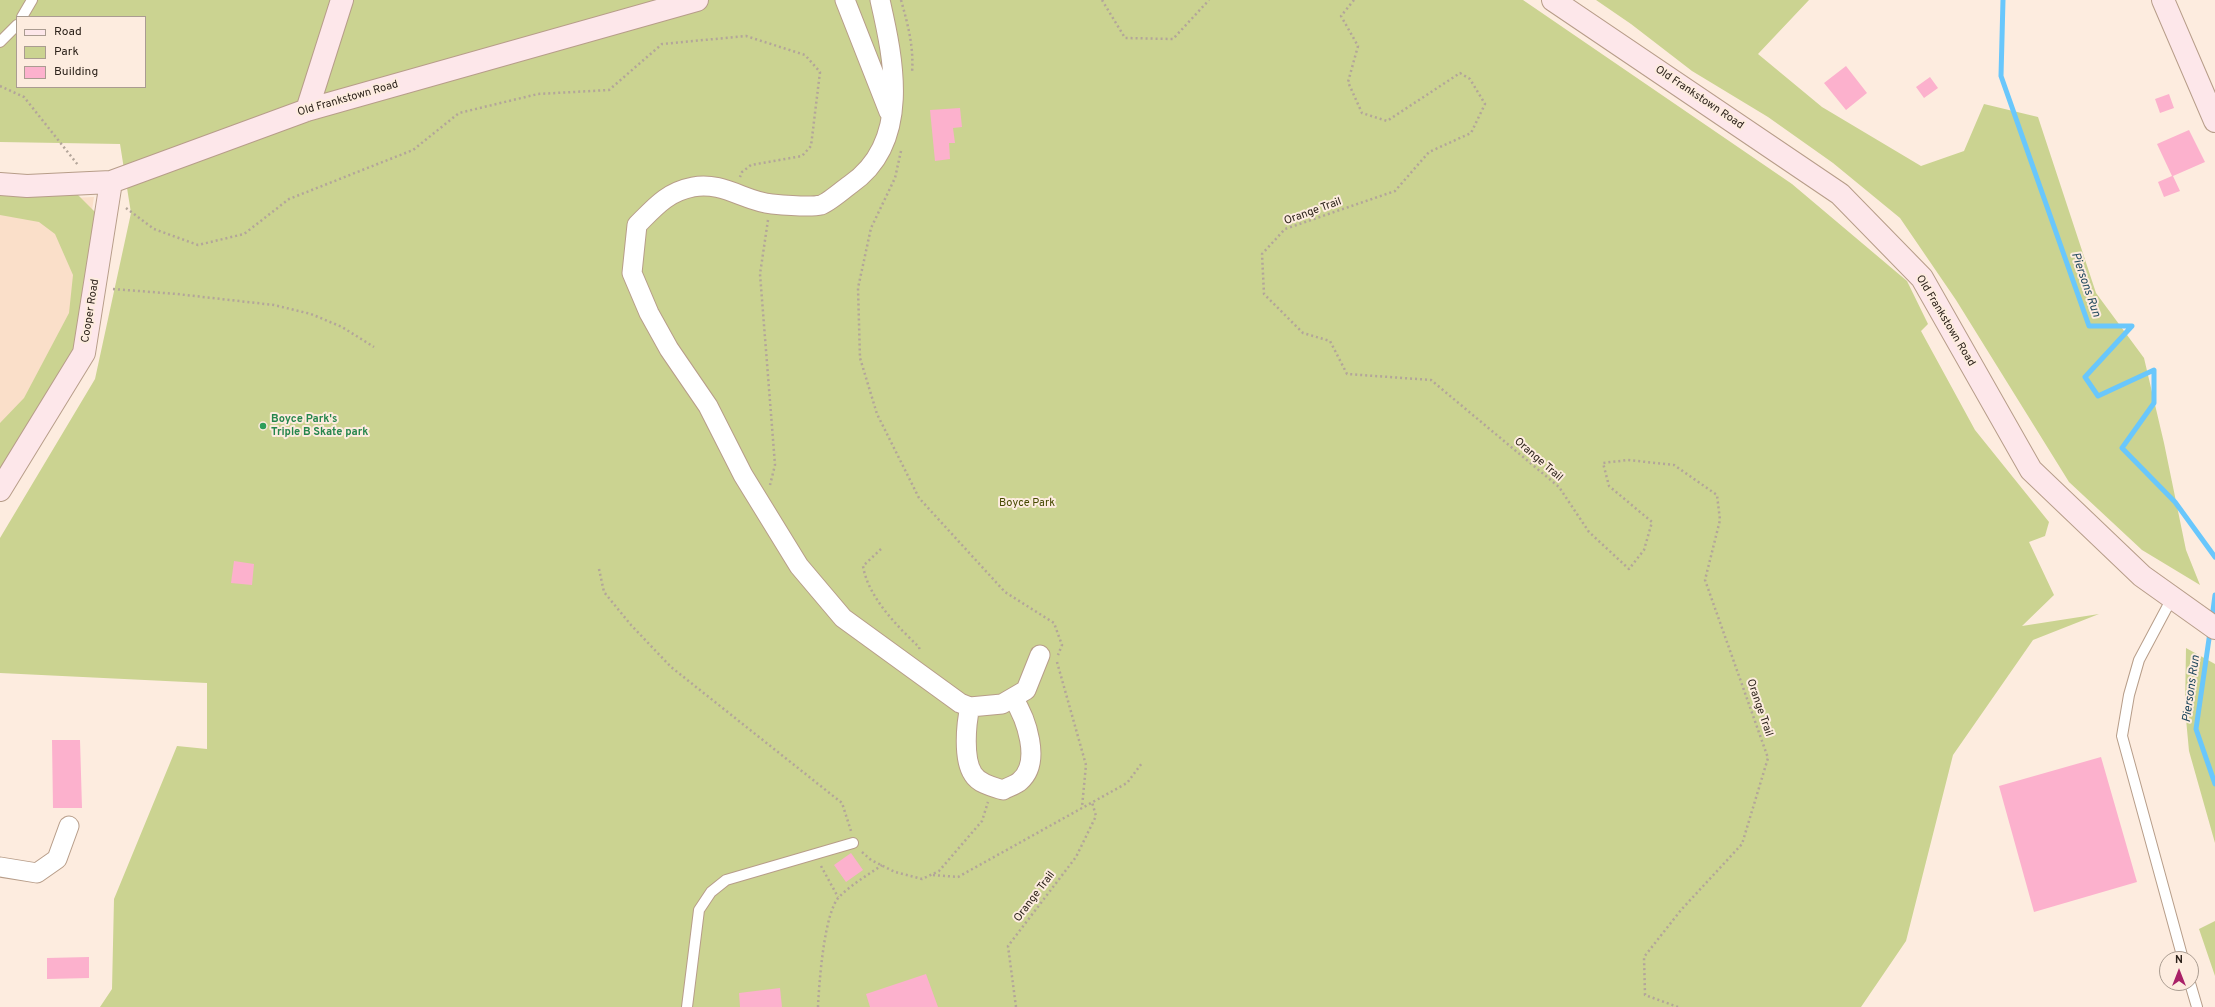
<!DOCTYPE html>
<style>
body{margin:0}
#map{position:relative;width:2215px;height:1007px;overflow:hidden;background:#fdecdf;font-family:Overpass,sans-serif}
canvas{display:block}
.legend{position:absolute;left:16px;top:16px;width:130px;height:72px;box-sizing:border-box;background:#fdecdf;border:1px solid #aa9c91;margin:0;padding:5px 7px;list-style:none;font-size:12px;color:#2d231b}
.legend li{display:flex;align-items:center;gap:8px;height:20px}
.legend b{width:20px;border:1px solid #aa9c91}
.north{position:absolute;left:2159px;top:951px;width:40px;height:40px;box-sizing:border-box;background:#fdecdf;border:1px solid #aa9c91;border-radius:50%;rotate:0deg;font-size:11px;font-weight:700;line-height:16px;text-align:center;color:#2d231b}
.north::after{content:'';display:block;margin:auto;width:14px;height:18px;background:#a92168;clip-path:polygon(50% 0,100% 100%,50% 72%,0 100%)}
</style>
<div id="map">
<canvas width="2215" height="1007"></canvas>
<ul class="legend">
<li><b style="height:5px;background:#fde7ea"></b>Road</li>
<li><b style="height:11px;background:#cbd391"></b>Park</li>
<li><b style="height:11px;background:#fcb1cd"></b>Building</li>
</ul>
<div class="north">N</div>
</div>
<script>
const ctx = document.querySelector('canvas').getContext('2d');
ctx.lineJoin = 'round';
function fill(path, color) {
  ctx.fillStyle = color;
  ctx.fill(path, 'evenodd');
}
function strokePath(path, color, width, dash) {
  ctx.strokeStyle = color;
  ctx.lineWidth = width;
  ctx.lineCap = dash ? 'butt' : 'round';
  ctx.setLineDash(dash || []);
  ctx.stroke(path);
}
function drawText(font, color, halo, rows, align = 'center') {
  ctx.font = font + ' Overpass,sans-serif';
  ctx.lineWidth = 4;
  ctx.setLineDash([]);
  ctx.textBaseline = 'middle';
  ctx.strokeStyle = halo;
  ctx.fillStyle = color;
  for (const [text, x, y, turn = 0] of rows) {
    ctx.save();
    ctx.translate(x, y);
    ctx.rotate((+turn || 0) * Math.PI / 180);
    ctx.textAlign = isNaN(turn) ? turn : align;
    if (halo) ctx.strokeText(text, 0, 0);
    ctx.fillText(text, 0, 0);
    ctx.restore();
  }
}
fill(new Path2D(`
 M94,197l-23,151 -71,120v-270l24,2z`), '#fadfc9');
fill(new Path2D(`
 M0,0h1523l269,184 115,97 21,43 -7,7 54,99 74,92 -4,14 -16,6 25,53 -32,31 77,-12 -66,26 -80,115 -47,186 -45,66h-1761l12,-18 2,-90 63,-153 30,3v-66l-207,-10v-135l95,-159 36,-166 -11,-69 -120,-2zM17,17h128v70h-128z
 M1596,0h213l-51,54 64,53 99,59 43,-15 20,-47 54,13 58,176 48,65 20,85 22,107 14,35 -58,-35 -73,-68 -113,-182 -56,-82 -67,-55 -65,-46 -76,-46 -61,-47z
 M0,193h76l22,22 -22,132 -76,125v-49l24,-25 45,-85 4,-38 -18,-41 -16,-12 -39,-7z
 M2186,648l29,16v179l-26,-92 -4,-43z
 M2215,921v55l-16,-47z`), '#cbd391');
strokePath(new Path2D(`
 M2003,0l-2,76 88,250h43l-47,51 13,19 56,-26v33l-32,45 53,54 40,55
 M2212,618l3,-23
 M2210,632l-14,97 19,55`), '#69c7fc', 5);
fill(new Path2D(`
 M1846,66l21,27 -21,17 -22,-27z
 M1930,77l8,11 -14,10 -8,-11z
 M2169,94l5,14 -14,5 -5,-14z
 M960,108l2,19 -9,1 2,15h-6l1,16 -15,2 -5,-51z
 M2189,130l16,32 -32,14 7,15 -16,6 -6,-15 14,-6 -15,-32z
 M234,561l20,3 -2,21 -21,-2z
 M52,740h28l2,68h-29z
 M2101,757l36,125 -103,30 -35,-126z
 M851,853l12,17 -17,12 -12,-17z
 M89,957v21l-42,1v-21z
 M926,974l12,33h-68l-4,-13z
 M780,988l2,19h-42l-1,-14z`), '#fcb1cd');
const lane = new Path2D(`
 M22,17l10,-17
 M0,42l17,-17
 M2172,598l-33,62 -10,35 -7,41 61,223
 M2190,983l7,24
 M687,1007l12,-97 12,-18 15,-12 127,-37`);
const street = new Path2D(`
 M845,0l44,112
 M880,0c14,61 31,142 -29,184 -7,5 -23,19 -30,21 -9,2 -38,0 -49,-1 -26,-2 -50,-23 -79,-17 -26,5 -38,20 -56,38l-5,48 17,40 20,36 39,57 35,69 56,91 44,52 117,85 10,4 32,-3 24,-14 14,-35
 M970,707c-4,17 -7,52 3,67 6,10 20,13 30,16 5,-3 13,-5 17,-9 22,-19 6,-63 -7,-83
 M0,867l37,6 20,-14 12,-33`);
const secondary = new Path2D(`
 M1553,0l287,194 82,84 109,192 111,106 73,52
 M2163,0l52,121
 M307,110l35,-110
 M0,184l27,2 84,-4 196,-72 390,-110
 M0,490l84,-137 27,-171`);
strokePath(lane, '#b79d89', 12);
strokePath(street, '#b79d89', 21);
strokePath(secondary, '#b79d89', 24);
strokePath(new Path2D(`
 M901,0c7,25 13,47 11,73
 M1102,0l23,38 48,1 36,-39
 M1354,0l-13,16 17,30 -10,36 14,31 25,8 73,-48 10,6 15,25 -14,29 -42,19 -34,39 -110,38 -23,25 2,40 39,39 27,8 17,33 84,6 128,107 30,45 40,37 15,-19 8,-28 -43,-36 -6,-23 25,-3 46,5 43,30 3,25 -15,60 63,178 -26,86 -61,66 -37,47 1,38 33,12
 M0,86l24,11 54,68
 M901,151l-6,27 -24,50 -13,60 2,70 17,56 42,84 86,94 49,31 8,22 -4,10
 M126,208l28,21 44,16 46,-11 45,-35 124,-49 46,-37 79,-19 71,-4 53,-46 84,-8 59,19 15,17 -9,74 -9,10 -51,9 -9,7 -2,5
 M768,220l-8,54 15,191 -5,20
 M113,289l64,5 97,11 37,9 31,13 32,20
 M881,549l-18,17c5,31 34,60 56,81l1,5
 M599,569l5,23 27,33 40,42 171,136 9,28
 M1057,662l29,103 -4,42
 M862,852l9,8 24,12 27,7 17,-8 43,-50 6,-19
 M821,866l17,31
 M933,875l25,2 169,-94 15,-20
 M818,1007c1,-22 6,-97 22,-111 12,-12 28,-21 42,-31
 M1016,1007l-8,-61 68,-89 20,-41 -4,-14`), '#b3a59a', 2.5, [2, 3]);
strokePath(lane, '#fff', 10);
strokePath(street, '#fff', 19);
strokePath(secondary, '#fde7ea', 22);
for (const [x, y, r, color] of [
 [263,426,4,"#2e9e5b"]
]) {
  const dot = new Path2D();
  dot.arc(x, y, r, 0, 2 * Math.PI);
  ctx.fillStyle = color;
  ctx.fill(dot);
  strokePath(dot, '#fdecdf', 1.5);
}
drawText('11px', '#2d231b', '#fdecdf', [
 ["Old Frankstown Road",1699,98,34],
 ["Old Frankstown Road",348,99,-16],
 ["Orange Trail",1313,212,-20],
 ["Cooper Road",91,311,-81],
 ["Old Frankstown Road",1945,321,59],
 ["Orange Trail",1538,460,41],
 ["Orange Trail",1759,708,71],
 ["Orange Trail",1035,897,-53]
]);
drawText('bold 11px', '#27864d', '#fdecdf', [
 ["Boyce Park's",271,420],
 ["Triple B Skate park",271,433]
], 'left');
drawText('11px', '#454900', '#fdecdf', [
 ["Boyce Park",1027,504]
]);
drawText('italic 12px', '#20485e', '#fdecdf', [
 ["Piersons Run",2085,285,71],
 ["Piersons Run",2192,689,-82]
]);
</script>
